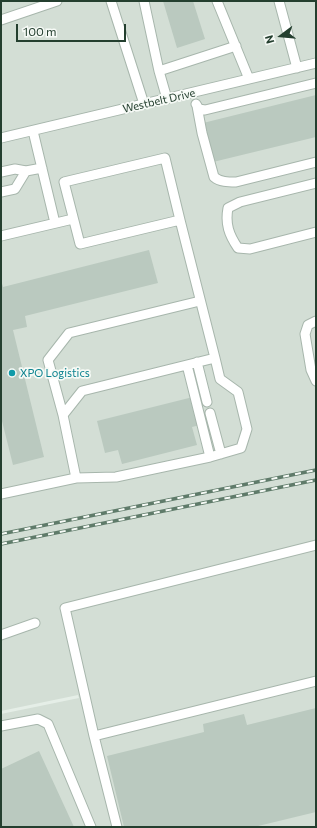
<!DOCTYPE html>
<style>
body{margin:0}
#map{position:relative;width:317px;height:828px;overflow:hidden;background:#e5eee7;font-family:Commissioner,sans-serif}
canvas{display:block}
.frame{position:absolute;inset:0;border:2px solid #243f2f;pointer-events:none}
.north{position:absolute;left:261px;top:16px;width:40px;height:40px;-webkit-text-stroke:3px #f6faf6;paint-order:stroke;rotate:254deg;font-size:11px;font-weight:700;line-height:16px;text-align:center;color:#243f2f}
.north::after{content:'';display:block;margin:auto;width:14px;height:18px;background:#243f2f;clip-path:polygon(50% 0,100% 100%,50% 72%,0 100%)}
.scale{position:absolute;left:16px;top:24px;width:110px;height:18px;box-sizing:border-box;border:2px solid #243f2f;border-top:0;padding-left:5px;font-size:12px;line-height:14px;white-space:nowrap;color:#243f2f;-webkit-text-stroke:3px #f6faf6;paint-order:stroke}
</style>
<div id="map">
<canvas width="317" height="828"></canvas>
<div class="frame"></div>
<div class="north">N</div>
<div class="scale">100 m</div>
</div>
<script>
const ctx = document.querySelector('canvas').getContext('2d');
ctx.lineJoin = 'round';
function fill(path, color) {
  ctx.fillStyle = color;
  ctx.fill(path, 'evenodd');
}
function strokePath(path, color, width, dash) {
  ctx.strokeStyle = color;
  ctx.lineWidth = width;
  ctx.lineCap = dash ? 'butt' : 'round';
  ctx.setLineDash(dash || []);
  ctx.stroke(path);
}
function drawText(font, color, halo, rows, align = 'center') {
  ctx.font = font + ' Commissioner,sans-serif';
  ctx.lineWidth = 3.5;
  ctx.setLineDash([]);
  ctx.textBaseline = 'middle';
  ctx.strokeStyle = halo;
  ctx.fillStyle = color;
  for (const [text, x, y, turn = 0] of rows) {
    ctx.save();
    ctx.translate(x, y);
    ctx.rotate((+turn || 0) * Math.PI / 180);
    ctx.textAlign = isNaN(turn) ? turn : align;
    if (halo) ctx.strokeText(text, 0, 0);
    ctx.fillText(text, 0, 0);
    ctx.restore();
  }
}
fill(new Path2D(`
 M1,1h315v826h-315v-113l78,-16 -1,-3 -77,16z`), '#d3ded5');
fill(new Path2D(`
 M163,1h30l12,38 -28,9z
 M316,95v42l-103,25 -10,-39z
 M149,250l9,33 -133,33 2,11 -14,3 31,127 -31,8 -12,-48v-137l2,7z
 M193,397l7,28 -8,2 5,18 -75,19 -4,-14 -13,3 -8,-32z
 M316,708v104l-62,15h-130l-17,-71 97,-24 -1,-8 41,-10 3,11z
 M39,751l35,76h-73v-58z`), '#bac9bf');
const minor = new Path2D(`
 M111,1l33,103
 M144,1l15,70 8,28
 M217,1l32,78
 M279,1l18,67
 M1,20l56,-19
 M159,71l77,-25
 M196,104l3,5 6,1 111,-27
 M197,106l5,27 12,44c6,5 14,5 22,5l80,-20
 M33,131l22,92
 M1,138l315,-75
 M165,158l15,62 -100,24 -16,-62z
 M1,172l14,-3 11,2 16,-3
 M316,183l-76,19 -12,6c-3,16 1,27 10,40l12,1 66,-17
 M1,192l14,-3 11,-18
 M1,236l72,-17
 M316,321l-8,4 -3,9 6,36 5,11
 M197,362l10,40
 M187,365l23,92
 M210,413l11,41
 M63,415l-15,-55 21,-27 131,-32
 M76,478l40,-1 94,-20 31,-9 6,-19 -9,-37 -18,-13 -5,-21
 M1,494l75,-16 -13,-63 19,-24 133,-33 -35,-138
 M1,635l34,-12
 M1,726l37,-7 10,5 43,103
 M94,736l-29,-128 251,-63
 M117,827l-23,-91 222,-55`);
strokePath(minor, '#a7b6ac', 11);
strokePath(minor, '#fff', 9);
const rail = new Path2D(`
 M1,534l315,-64
 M1,544l315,-64`);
strokePath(rail, '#5f7b6a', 3.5);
strokePath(rail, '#f6faf6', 2, [6]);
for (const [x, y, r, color] of [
 [12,373,4,"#0f9aa8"]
]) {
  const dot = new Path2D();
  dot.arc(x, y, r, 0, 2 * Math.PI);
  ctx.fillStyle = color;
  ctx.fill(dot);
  strokePath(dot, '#f6faf6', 1.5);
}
drawText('11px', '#243f2f', '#f6faf6', [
 ["Westbelt Drive",159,101,-13]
]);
drawText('11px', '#0d838f', '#f6faf6', [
 ["XPO Logistics",20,373]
], 'left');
</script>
